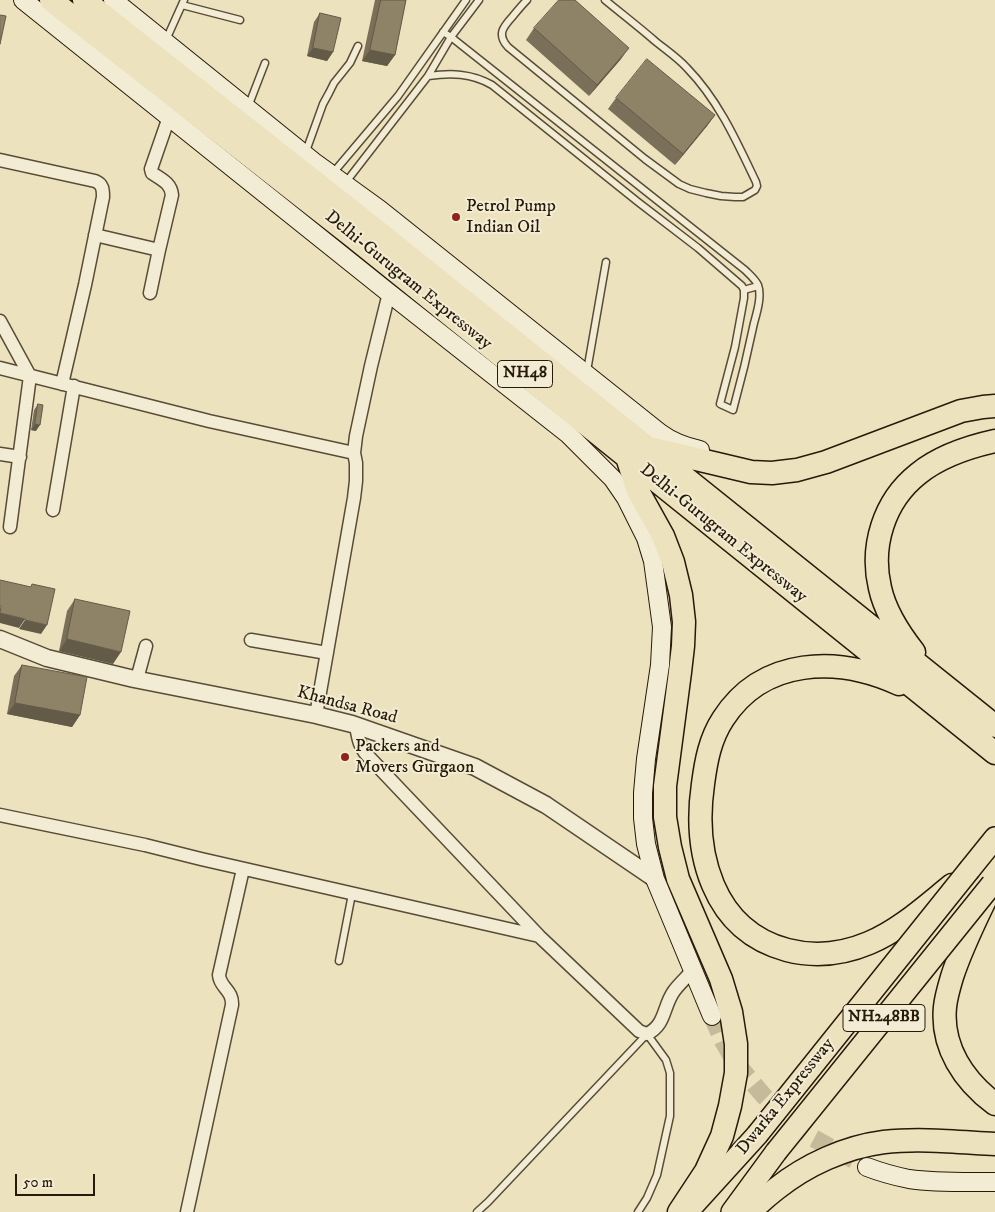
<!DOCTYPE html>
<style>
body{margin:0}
#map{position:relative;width:995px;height:1212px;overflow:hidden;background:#ede2be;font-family:"IM FELL DW Pica",serif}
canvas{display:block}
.scale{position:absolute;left:15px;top:1174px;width:80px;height:22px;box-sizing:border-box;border:2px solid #271a09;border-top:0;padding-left:6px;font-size:15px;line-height:18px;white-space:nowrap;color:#271a09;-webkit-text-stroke:4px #f3ecd5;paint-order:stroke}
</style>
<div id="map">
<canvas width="995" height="1212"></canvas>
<div class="scale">50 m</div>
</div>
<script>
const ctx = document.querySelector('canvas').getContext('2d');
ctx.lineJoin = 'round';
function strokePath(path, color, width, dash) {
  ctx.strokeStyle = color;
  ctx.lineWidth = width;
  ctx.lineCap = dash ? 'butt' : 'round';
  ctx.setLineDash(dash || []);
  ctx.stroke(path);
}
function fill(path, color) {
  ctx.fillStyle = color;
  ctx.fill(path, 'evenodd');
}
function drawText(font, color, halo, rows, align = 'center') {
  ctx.font = font + ' "IM FELL DW Pica",serif';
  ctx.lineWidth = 4;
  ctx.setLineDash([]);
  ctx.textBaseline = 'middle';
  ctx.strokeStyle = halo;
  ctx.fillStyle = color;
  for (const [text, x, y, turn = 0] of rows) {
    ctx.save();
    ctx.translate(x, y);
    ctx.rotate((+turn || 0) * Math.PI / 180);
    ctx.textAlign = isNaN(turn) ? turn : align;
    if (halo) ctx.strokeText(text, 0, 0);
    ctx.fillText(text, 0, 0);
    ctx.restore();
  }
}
strokePath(new Path2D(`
 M712,1016l11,25 12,21 28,33 27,26 23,17 54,29`), '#c5ba9a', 18, [18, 9]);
const service = new Path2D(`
 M527,0c-5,5 -9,10 -14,16 -9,10 -17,18 -5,31l137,112 34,25 11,5 16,4 15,3 14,1h8l12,-7 2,-4 -1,-4c-19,-40 -37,-81 -69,-114 -9,-10 -21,-18 -32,-27 -16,-14 -33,-27 -50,-41
 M182,5l58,15
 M166,40l18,-40
 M428,76l23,-39 28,-37
 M248,107l17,-44
 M305,154l18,-50 6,-11 5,-10 16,-20 8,-17
 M333,173l65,-77 68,-96
 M346,182l82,-106c23,-3 43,-3 64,9l146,117 60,46 44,38 2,4v8l-2,11 -7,38 -15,57 13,6c8,-29 15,-58 21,-87 3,-11 8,-27 4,-38 -3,-6 -8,-10 -13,-15l-294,-233 -8,-5
 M744,290l14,-4
 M587,371l19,-109
 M339,961l13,-67
 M477,1212l11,-10 159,-168 19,26 4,13v43l-13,59 -10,23 -9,14`);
const minor = new Path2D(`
 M0,160l95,21c8,3 8,9 8,16l-18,88 -23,99
 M95,235l64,15 13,-55c-1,-12 -11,-16 -20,-22l-1,-4 18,-52
 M150,293l9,-43
 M0,321l30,55 -20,151
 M0,368l209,53 145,32
 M0,454l20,3
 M53,510l21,-124
 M251,640l76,13
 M137,679l9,-33
 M316,715l38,-217 2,-17v-18l-2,-10 2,-17 15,-70 18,-73
 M356,726c2,11 3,20 11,29l172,181 100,95 8,3c19,-9 16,-28 27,-43 5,-7 13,-14 19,-21
 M0,815l145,30 56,14 338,77
 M187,1212l45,-207c1,-15 -12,-17 -13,-30l24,-106`);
const tertiary = new Path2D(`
 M0,639l47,19 87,21 182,36 36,9 123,43 71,38 109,74`);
const secondary = new Path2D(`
 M23,0l366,293 179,141 45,45 13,19 20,40 7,23 9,66 -2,38 -14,94 -3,34v25l3,26 9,35 57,137
 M113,0l201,162 65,47 281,224c12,9 26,14 40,17
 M867,1167c13,5 27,9 42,12 28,4 57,3 86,3`);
const trunk = new Path2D(`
 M970,869l25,-31
 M687,1212l70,-77
 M732,1212l44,-60`);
const motorway = new Path2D(`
 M51,0l300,235 644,518
 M84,0l283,223 628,503
 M654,449l97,23 21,1 25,-3 29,-8 135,-51 22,-4 12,-1
 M627,457l11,34 25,45 10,26 8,33 3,27 -1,24 -3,26 -15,114v31l5,30 8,32 43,100 10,33 5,32v29l-6,33 -8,30 -16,35 -27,41
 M914,652c-15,-19 -29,-41 -34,-64 -10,-42 4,-87 38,-114 22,-18 50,-27 77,-33
 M899,684c-61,-28 -136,-27 -176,35 -13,20 -17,42 -20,65 -10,68 9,146 84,166 27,7 56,4 82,-7 31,-13 57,-37 83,-58
 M987,896c-13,27 -26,53 -35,81 -3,10 -6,20 -7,30 -4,40 19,74 50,97
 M750,1212c8,-8 17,-16 26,-23 30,-24 69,-42 108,-47 36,-4 74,0 111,2`);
strokePath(service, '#584c36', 9);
strokePath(minor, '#584c36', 15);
strokePath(tertiary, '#584c36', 19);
strokePath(secondary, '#271a09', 20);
strokePath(trunk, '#271a09', 24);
strokePath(motorway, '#271a09', 25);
strokePath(service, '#f3ecd5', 6);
strokePath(minor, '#f3ecd5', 12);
strokePath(tertiary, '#f3ecd5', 16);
strokePath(secondary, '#f3ecd5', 18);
strokePath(trunk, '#ede2be', 21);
strokePath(motorway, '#ede2be', 22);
const trunkBridge = new Path2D(`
 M757,1135l213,-266
 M776,1152l216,-268`);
strokePath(trunkBridge, '#271a09', 24, []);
strokePath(trunkBridge, '#ede2be', 21);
fill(new Path2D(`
 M375,0h31l-11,55 -8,11 -25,-5z
 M320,13l13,39 -6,9 -20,-5 7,-34z
 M534,28l87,31 -32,37 -63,-56z
 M616,98l99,17 -8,11 -32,39 -67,-56z
 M38,404l-2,27 -5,-1 3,-20z
 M75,599l38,65 -54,-13 8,-40z
 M22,665l58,50 -8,12 -65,-13 7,-38z`), '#7a7059');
fill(new Path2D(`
 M313,48l20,4 -6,9 -20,-5z
 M629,48l-8,11 -32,37 8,-11z
 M370,50l25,5 -8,11 -25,-5z
 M715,115l-8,11 -32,39 8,-11z
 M35,424l5,1 -4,6 -5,-1z
 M0,613l25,6 -6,9 -19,-5z
 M25,620l22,5 -6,9 -22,-5z
 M67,639l54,13 -8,12 -54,-13z
 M15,703l65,12 -8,12 -65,-13z`), '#635b48');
const building = new Path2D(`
 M381,0h25l-11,55 -25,-5z
 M559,0h16l54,48 -32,37 -63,-57z
 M320,13l21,5 -8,34 -20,-4z
 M0,15l6,1 -6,28z
 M647,59l68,56 -32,39 -67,-56z
 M38,404l5,1 -3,20 -5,-1z
 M0,580l31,7 1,-3 23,5 -8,36 -22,-5v-1l-25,-6 1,-7h-1z
 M75,599l55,12 -9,41 -54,-13z
 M22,665l65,12 -7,38 -65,-12z`);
fill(building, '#8e8267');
strokePath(building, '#635b48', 1);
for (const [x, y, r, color] of [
 [456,217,5,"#8f2418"],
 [345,757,5,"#8f2418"]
]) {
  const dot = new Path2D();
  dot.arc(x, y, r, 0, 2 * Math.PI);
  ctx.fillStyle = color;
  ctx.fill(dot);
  strokePath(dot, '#f3ecd5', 2);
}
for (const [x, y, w] of [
 [525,374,55],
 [884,1018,82]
]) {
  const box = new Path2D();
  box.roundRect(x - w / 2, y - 13.5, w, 27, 4);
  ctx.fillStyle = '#f3ecd5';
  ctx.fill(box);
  strokePath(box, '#271a09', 1);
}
drawText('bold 16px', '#271a09', null, [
 ["NH48",525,374],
 ["NH248BB",884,1018]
]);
drawText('18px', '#271a09', '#f3ecd5', [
 ["Petrol Pump",466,207],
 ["Indian Oil",466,228],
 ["Packers and",355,747],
 ["Movers Gurgaon",355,768]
], 'left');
drawText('18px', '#271a09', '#f3ecd5', [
 ["Delhi-Gurugram Expressway",408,281,39],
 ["Delhi-Gurugram Expressway",723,534,39],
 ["Khandsa Road",347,706,15],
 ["Dwarka Expressway",786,1097,-51]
]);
</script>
